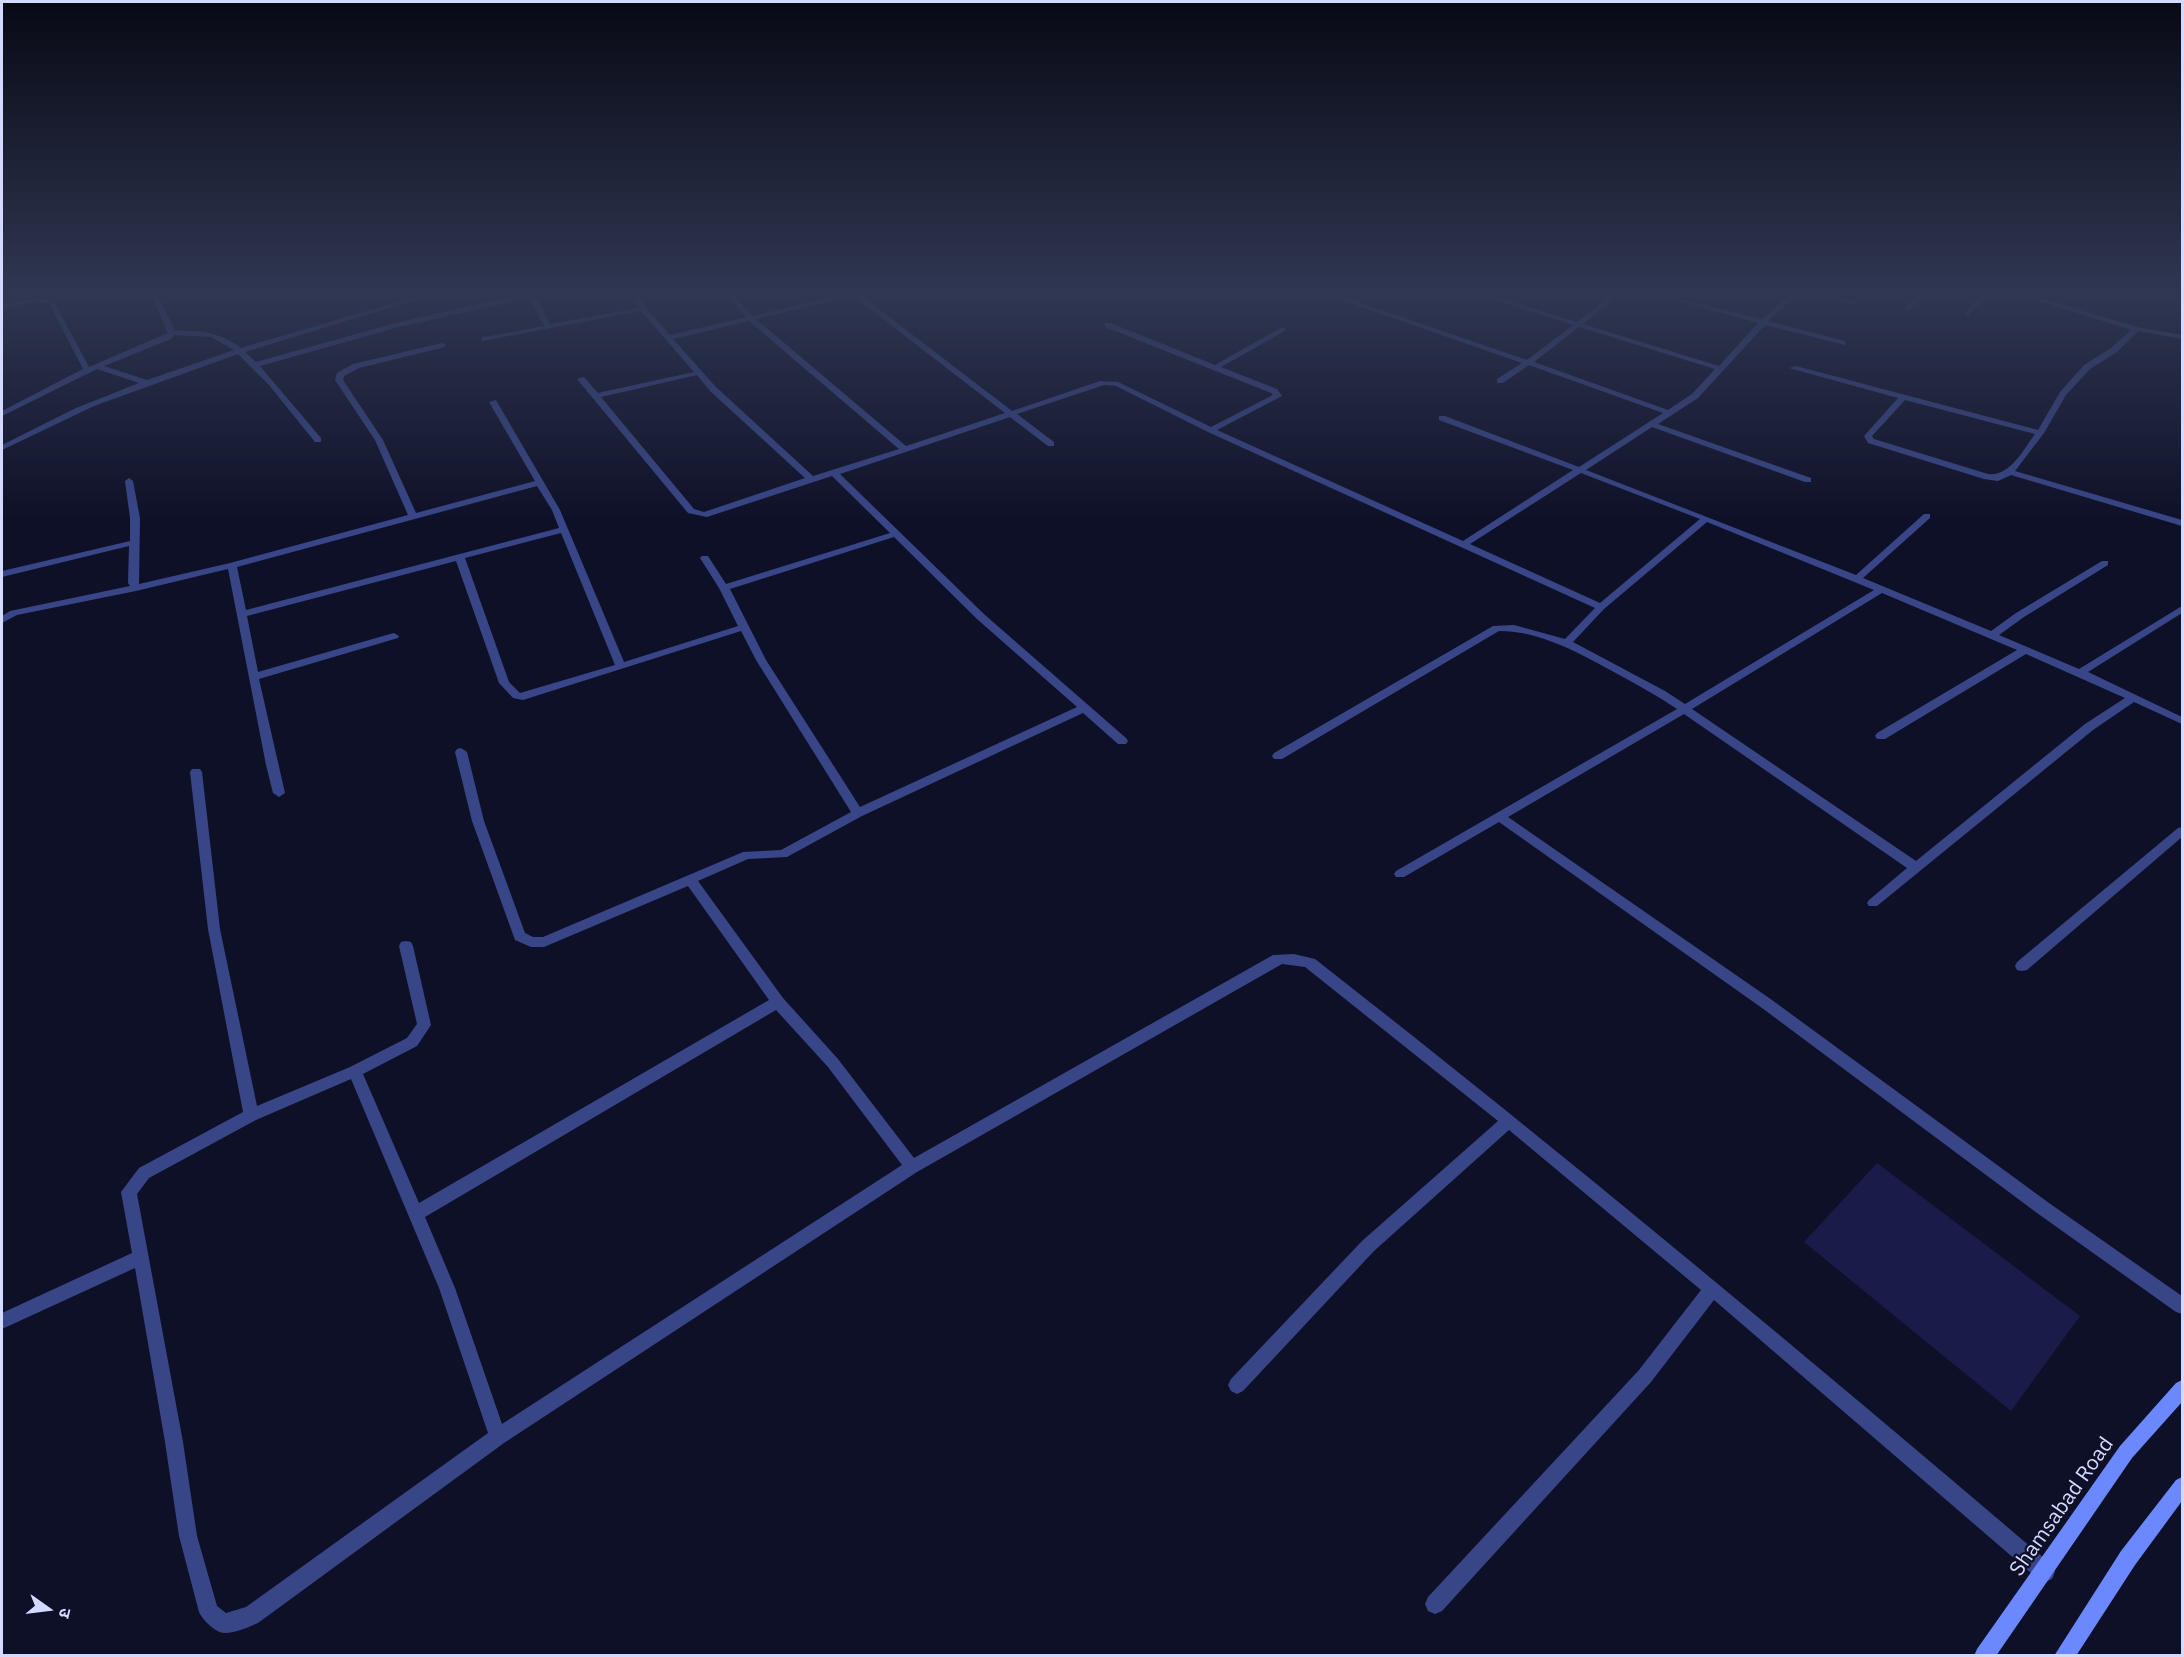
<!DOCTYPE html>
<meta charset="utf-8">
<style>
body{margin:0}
#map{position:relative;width:2184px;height:1657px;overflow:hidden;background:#0e1027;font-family:"IBM Plex Sans","Noto Sans Devanagari",sans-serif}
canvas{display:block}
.frame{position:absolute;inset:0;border:3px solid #d4d9ff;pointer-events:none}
.north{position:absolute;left:18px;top:1579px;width:60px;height:60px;-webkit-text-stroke:4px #0e1027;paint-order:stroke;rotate:104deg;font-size:16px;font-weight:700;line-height:24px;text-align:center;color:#d4d9ff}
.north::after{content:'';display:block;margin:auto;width:21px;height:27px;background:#d4d9ff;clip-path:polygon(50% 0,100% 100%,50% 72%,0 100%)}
</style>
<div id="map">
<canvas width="2184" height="1657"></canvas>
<div class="frame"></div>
<div class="north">उ</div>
</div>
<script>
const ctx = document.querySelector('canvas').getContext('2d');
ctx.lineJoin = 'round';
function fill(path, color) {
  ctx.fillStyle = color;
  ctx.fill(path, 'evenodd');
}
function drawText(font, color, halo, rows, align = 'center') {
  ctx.font = font + ' "IBM Plex Sans",sans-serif';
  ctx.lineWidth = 4.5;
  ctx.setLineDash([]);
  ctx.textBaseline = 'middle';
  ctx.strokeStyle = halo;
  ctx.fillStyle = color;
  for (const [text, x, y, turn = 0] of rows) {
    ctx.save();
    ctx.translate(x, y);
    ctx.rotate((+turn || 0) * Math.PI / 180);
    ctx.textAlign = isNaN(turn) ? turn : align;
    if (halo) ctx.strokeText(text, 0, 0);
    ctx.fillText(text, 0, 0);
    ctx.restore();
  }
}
fill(new Path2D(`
 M1877,1163l203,153 -69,95 -207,-169z`), '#1a1b49');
fill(new Path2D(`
 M150,293h7l18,38c25,-1 45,1 66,17l186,-55h11l-193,59 11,10 139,-39 132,-30h7l16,31 89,-16 -8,-15h7l8,15 24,27 76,-18 -21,-24h7l20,23 96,-23h10l154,118 88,-30 18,1 93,45 62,-32 -2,-2 -166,-66v-4h6l104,42 67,-38 4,2 -1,2 -64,36 56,22 5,7 -65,34 246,111 110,-71 -134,-50v-4h6l134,51 84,-54 -134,-48 -26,18h-6v-4l25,-16 -201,-70h11l195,67 46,-35 -100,-32h11l93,29 37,-29h8l-39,31 136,42 39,-43 -83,-23v-2l87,21 30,-26h7l-31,28 77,20v4l-80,-20 -67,73 -40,26 153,54v4h-6l-153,-55 -66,43 270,105 68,-61h6v4l-67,60 128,53 25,-18 86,-52h6v4l-84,52 -25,18 80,34 103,-63v7l-94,59 94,45v7l-48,-22 -41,28 -216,176h-8l-2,-3 2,-3 38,-32 -223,-154 -176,103 264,183 277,203 133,93v18l-6,-2 -139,-99 -275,-205 -263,-186 -95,55h-8l-2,-3 2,-3 281,-162c-21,-14 -43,-26 -65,-38 -35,-19 -72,-40 -113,-40l-217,128h-8l-2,-3 2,-3 219,-127 21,-1 51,14 30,-31 -387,-176 -92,-46 -12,-1 -87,29 37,28v4h-6l-38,-29 -170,57 145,141 141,123 2,3 -2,3h-8l-35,-31 -221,103 -75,41 -39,2 -50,22 85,117 55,61 76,99 359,-203 21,-1 21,5c251,196 494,399 737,606l3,7 -3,7 -7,3 -7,-3 -324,-279 -63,82 -209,229 -7,3 -7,-3 -3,-7 3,-7 211,-227 62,-80 -192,-160 -135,121 -131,140 -6,3 -6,-3 -3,-6 3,-6 131,-138 136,-120 -193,-154 -23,-3 -365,208 -413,271 -246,180c-9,4 -23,10 -33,10 -10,0 -22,-13 -26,-21l-20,-76 -14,-94 -30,-174 -133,61v-16l130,-60 -11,-61 18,-24 104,-56 -35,-183 -18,-157 2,-3h8l2,3 18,157 37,177 93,-39 57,-29 10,-14 -18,-78 2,-4 5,-1 5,1 2,4 18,79 -14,21 -54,28 56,129 350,-203 -81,-114 -144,61h-13l-16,-7 -43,-119 -17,-69 2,-3 4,-1 6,4 17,69 41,112 8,4h10l200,-85 38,-2 70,-38 -95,-152 -15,-29 -218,69 -10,-2 -14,-15 -43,-122 -209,55 11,56 132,-38 4,-1 5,3 -1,2 -139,41 26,114 -6,4 -6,-4 -7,-28 -38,-196 -92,22 -119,24 -15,8v-7l8,-5 120,-25 -2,-3 1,-37 -127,31v-6l128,-30v-23l-5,-37 4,-3 4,3 7,37 -1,66 91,-21 178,-48 -33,-75 -40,-60 2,-7 16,-9 89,-21 4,2 -1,2 -86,21 -15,8 -1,4 40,60 33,73 119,-32 -46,-79 7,-2 64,110 64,152 114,-36 -19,-38 -19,-30 2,-2h6l18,28 164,-51 -58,-57 -125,41 -19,-4 -111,-134 7,-2 14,16 96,-21 -53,-61 -159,30v-4h3l59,-11 -15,-28 -130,29 -139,39 61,72v4h-6l-46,-57 -31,-31 -144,52 -92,44v-5l74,-37 63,-25 -42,-14 -95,47v-5l81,-42 -34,-66 -15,-1 -32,7v-4l32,-7 19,2 36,67 79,-34zM853,296l152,117 -99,33 -150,-127zM749,321l150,128 -86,27 -97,-89 -43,-48zM1579,327l136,42 -23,25 -24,16 -134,-48zM174,335l37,2 23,13 -87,30 -43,-14 67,-27zM697,375l13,16 95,87 -101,34 -10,-3 -93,-112zM1581,473l119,46 -100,84 -130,-59zM537,486l15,24 7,18 -313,82 -9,-43zM1707,522l167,68 -189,114 -20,-13 -92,-49 31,-33zM561,533l54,132 -95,28 -11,-11 -44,-124zM894,537l83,82 100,88 -217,100 -94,-147 -36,-71zM1882,593l135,57 -140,83 -2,3 2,3h8l141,-85 99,44 -40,26 -169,137 -224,-152zM776,1010l52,57 74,98 -400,259 -47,-136 -30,-71zM351,1079l88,209 49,145 -242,174 -20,6 -9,-7 -20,-70 -14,-94 -46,-248 12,-16 107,-58z
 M1163,293l22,3 22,-3c-13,9 -30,8 -44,0z
 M1815,293h12l31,10 -3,2z
 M1919,293h7l-16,16h-4v-2z
 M1983,293h7l-21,22h-4v-2z
 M2013,293h11l113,34 45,8v4l-44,-8 -21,21 -27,17 -24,26 -22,38 -29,38 167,49v6l-171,-51 -13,6 -14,-2 -116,-36 -4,-7 34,-38 -109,-30 7,-2 242,64 22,-38 24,-27 27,-17 20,-18zM1905,400l130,34c-12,16 -25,43 -47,40l-114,-35 -2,-3z
 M2182,827v10l-155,133 -5,1 -5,-1 -2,-4 2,-4 161,-134z`), '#384688');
fill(new Path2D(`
 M2182,1380v22l-50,56 -136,198h-22l3,-7 143,-203 56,-63z
 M2182,1477v24l-47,64 -59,91h-22l67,-105 55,-71z`), '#6b88ff');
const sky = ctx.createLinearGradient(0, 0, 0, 525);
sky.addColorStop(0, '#080915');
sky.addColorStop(0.56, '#303752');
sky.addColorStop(1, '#30375200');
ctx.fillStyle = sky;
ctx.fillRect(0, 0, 2184, 525);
drawText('21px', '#d4d9ff', '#0e1027', [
 ["Shamsabad Road",2062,1507,-55]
]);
</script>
